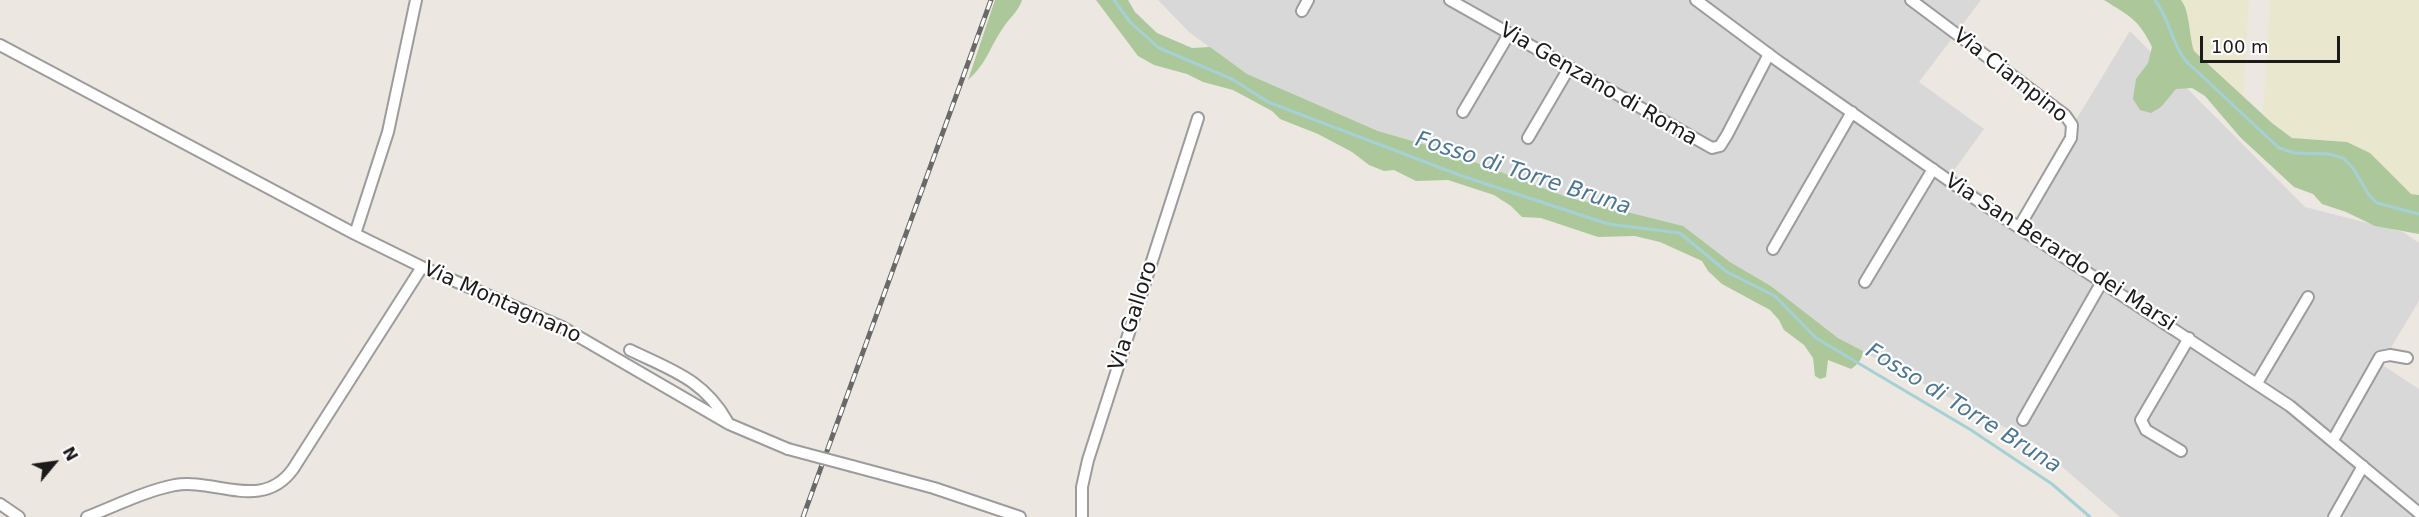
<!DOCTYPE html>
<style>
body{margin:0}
#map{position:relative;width:2419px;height:517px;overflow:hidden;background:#ece7e1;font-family:"DejaVu Sans",sans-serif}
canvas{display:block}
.north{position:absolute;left:24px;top:433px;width:60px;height:60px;-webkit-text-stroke:4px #fff;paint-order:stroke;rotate:61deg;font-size:16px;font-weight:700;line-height:24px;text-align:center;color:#1b1b1b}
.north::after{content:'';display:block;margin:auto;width:21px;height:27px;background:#1b1b1b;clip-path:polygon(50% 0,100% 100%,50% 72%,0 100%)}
.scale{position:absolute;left:2200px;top:36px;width:140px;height:27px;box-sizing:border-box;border:3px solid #1b1b1b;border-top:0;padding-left:8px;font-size:18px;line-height:21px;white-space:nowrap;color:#1b1b1b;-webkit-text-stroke:4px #fff;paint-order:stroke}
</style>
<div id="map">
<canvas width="2419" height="517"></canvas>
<div class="north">N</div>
<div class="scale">100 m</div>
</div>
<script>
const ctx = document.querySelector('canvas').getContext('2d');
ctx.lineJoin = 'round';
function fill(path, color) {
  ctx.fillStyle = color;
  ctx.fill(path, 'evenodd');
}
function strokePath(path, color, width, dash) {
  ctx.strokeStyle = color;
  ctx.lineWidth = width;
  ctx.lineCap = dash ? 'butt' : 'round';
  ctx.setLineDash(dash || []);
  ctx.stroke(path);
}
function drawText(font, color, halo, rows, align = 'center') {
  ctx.font = font + ' "DejaVu Sans",sans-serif';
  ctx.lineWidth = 4.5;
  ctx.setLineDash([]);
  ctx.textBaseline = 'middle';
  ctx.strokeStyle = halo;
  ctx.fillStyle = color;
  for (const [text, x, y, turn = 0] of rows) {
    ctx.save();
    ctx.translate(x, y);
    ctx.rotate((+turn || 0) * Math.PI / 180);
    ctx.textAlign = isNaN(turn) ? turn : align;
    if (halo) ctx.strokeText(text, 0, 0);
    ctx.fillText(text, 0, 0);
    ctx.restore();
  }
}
fill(new Path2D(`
 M1158,0h823l-62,82 65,47 -32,44 65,44 113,-186 175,176 98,25 16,11v58l-38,63 38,25v128h-299l-84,-73 -198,-106 -67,-52 -41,-24 -115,-51 -48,-14 -127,-48 -62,-18 -132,-57 -57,-42z`), '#d9d8d8');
fill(new Path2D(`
 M2181,0h68l-6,96 -49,-45 -5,-16 -1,-19z
 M2270,0h149v195l-8,-1 -41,-41 -23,-11 -55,-4 -29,-24z`), '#e9e8ce');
fill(new Path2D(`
 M995,0h27c-3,11 -13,18 -19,28 -14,20 -15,34 -35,52z
 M1096,0h32l7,12 22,21 35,15 18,-1 37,27 131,57 62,18 127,48 116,29 47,36 41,24 67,52 25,13c-1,9 -5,13 -12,18l-23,-9 -2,17 -6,2 -5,-3 -2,-18 -9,-13 -20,-15 -5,-10 -9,-10 -48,-26 -14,-13 -6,-10 -42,-19 -25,-6 -37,1 -57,-19 -19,-1 -11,-11 -17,-11 -46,-15 -32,1 -22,-11 -10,1 -15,-6 -17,-13 -34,-18 -38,-15 -8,-8 -39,-21 -30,-8 -16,-8 -33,-9 -16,-9z
 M2104,0h77c9,11 8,36 13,51l78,72 20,15 55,4 23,11 41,41 8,1v39l-44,-8 -29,-14 -24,-8 -9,-10 -19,-7 -54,-50 -35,-41 -13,-8 -16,1 -15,18 -10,6 -11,-3 -7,-11 3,-20 12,-16 4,-16c-14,-29 -23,-31 -48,-47z`), '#acc89a');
strokePath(new Path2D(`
 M1114,0l16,22 29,26 73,31 36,23 194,74 146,48 72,9 47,39 48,24 41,42 155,92 81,54 38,33
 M2155,0c15,19 16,43 31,61l93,87 16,5 34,1 14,4 10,10 16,27 8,8 42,11`), '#a5d0d6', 3);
const minor = new Path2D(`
 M1450,0l262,148 8,-2 7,-11 42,-81
 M1696,0l82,61 193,135 319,210 129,107
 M1911,0l154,115 7,10 -1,13 -52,89
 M1302,11l6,-11
 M0,45l355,189 67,33 140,60 167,97 59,25
 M1463,112l46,-78
 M1528,138l41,-70
 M355,234l33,-102 28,-132
 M1773,249l79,-137
 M1865,282l68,-113
 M630,350c41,20 73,29 97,71
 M2257,383l51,-86
 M2023,420l80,-140
 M2333,440l47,-83 10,-2 17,3
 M2181,451l-35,-21 -5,-10 48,-82
 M852,466l82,22 86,29
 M0,504l19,13
 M87,517c28,-11 58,-26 88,-32 40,-7 87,27 118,-16l129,-202
 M1082,517v-30l6,-27 110,-342
 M2334,517l29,-51`);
strokePath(minor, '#9c9c9c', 14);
strokePath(minor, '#fff', 10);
const rail = new Path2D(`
 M803,517l188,-517`);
strokePath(rail, '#696969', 5);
strokePath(rail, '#fff', 3, [9]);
const minorBridge = new Path2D(`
 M788,449l64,17`);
strokePath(minorBridge, '#9c9c9c', 14, []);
strokePath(minorBridge, '#fff', 10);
drawText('21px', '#1b1b1b', '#fff', [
 ["Via Ciampino",2010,76,38],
 ["Via Genzano di Roma",1598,85,30],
 ["Via San Berardo dei Marsi",2060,253,33],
 ["Via Montagnano",502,303,24],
 ["Via Galloro",1134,316,-72]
]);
drawText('italic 22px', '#4b7793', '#fff', [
 ["Fosso di Torre Bruna",1523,174,18],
 ["Fosso di Torre Bruna",1963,409,32]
]);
</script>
